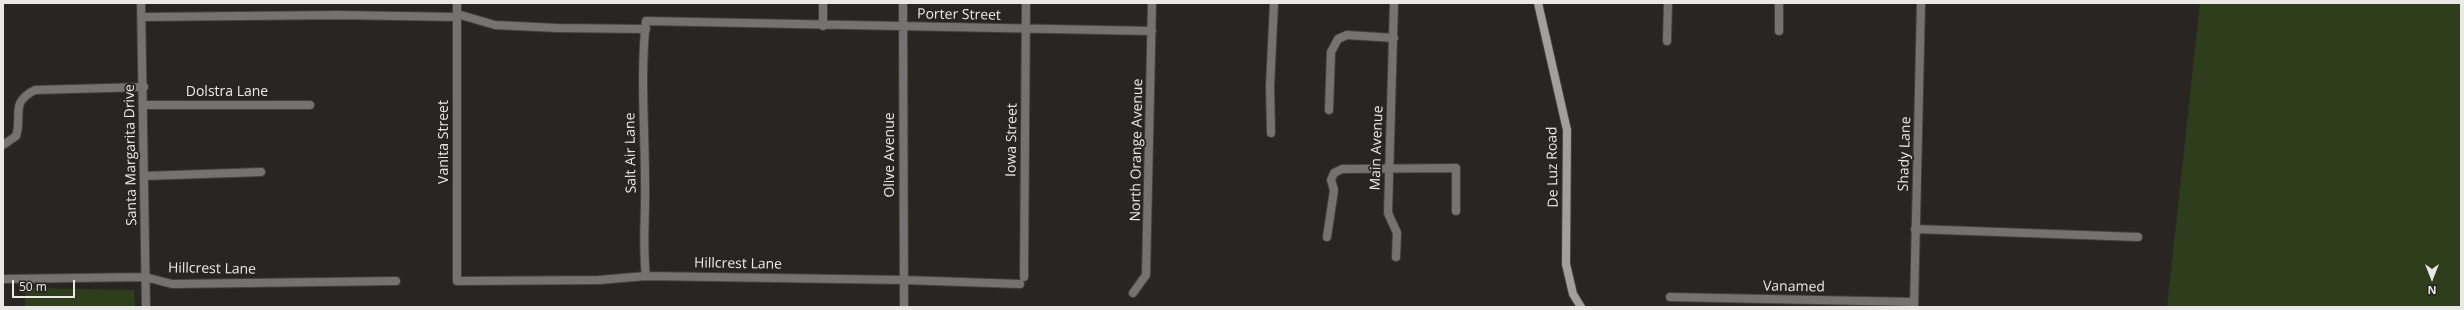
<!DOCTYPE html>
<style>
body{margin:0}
#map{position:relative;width:2464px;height:310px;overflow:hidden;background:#282522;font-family:"Open Sans",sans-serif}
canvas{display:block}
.frame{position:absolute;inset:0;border:4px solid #eae8e6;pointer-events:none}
.north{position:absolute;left:2412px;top:258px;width:40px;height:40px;-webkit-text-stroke:3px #282522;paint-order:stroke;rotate:180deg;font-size:11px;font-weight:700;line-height:16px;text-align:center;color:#eae8e6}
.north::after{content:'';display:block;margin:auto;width:14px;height:18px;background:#eae8e6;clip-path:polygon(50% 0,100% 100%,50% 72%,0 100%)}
.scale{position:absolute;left:12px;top:280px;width:63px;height:18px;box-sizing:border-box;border:2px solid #eae8e6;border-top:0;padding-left:5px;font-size:12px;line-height:14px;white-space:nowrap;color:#eae8e6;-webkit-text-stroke:3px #282522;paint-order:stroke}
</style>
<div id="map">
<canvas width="2464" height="310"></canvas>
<div class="frame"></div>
<div class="north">N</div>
<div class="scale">50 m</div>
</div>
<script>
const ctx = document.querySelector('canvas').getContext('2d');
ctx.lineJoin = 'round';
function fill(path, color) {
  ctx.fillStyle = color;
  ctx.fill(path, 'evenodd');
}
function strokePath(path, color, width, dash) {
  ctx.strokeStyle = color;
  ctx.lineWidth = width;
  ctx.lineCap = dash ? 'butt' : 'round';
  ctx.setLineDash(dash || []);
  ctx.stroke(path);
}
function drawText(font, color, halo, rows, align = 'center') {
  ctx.font = font + ' "Open Sans",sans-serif';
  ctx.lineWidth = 4;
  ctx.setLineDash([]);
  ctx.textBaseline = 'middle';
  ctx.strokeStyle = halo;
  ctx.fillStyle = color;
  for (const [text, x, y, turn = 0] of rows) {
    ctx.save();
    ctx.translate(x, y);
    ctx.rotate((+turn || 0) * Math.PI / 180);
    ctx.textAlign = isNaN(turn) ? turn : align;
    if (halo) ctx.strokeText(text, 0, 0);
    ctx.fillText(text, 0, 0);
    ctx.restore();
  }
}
fill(new Path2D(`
 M2200,3h261v304h-294z
 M25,288l109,2 1,17h-110z`), '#2e3e1d');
const street = new Path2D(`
 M141,3l5,304
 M457,3v278l142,-1 47,-4 258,4 116,4
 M823,3v23
 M903,3l1,304
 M1394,3l-6,210 9,20 -1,24
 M457,14l38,11 62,3 89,1
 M142,17l197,-2 117,2
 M1779,31v-28
 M1667,41l1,-38
 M144,105h166
 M1329,110l2,-58 7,-13 9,-4 47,3
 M1271,133l-1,-47 4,-83
 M3,145l13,-9c7,-20 -7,-33 19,-46l109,-3
 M144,176l117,-4
 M1915,229l223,8
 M1327,237l7,-47 -3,-10 3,-7 8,-4 114,-1v43
 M646,276c-4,-32 0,-62 -1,-94 0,-54 -5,-107 1,-161l506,10
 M1024,277l2,-274
 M3,279l142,-2 27,7 224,-3
 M1133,293l13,-18 6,-272
 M1670,297l243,5 1,-5
 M1914,307l7,-304`);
const secondary = new Path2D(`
 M1538,3l29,127 -1,134 7,30 8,13`);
strokePath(street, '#43403d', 10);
strokePath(secondary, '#43403d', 10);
strokePath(street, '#757372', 8);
strokePath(secondary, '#a29f9e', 8);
drawText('14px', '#eae8e6', '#282522', [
 ["Porter Street",959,15,1],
 ["Dolstra Lane",227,92],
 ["Iowa Street",1012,140,-89],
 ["Vanita Street",444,142,-90],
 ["Main Avenue",1377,148,-88],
 ["North Orange Avenue",1137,150,-89],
 ["Salt Air Lane",631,153,-91],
 ["Shady Lane",1905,154,-88],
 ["Santa Margarita Drive",131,155,-91],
 ["Olive Avenue",890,155,-90],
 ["De Luz Road",1553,167,-91],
 ["Hillcrest Lane",738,264,1],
 ["Hillcrest Lane",212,269,1],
 ["Vanamed",1794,287,1]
]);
</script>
